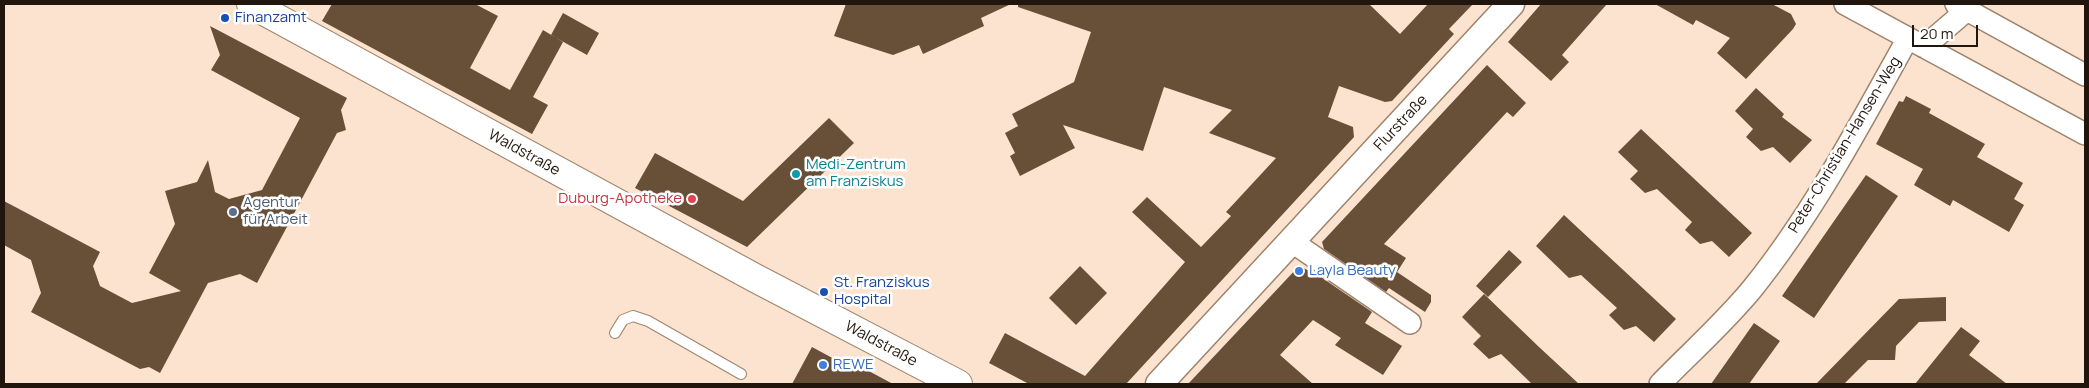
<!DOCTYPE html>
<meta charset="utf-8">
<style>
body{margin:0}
#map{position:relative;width:2089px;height:388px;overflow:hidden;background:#fce3cf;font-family:Manrope,sans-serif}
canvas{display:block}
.frame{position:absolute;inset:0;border:5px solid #21160d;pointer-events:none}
.scale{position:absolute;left:1912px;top:25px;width:66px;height:22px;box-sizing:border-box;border:2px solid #21160d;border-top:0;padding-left:6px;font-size:15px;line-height:18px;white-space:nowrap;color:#21160d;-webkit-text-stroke:4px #fff;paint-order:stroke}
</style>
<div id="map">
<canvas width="2089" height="388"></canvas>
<div class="frame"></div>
<div class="scale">20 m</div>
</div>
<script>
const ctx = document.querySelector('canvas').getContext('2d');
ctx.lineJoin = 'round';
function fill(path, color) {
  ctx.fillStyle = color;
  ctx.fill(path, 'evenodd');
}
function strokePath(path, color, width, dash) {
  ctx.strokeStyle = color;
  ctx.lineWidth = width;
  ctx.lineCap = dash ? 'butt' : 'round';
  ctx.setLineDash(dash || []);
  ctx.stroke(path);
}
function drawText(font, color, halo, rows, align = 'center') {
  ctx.font = font + ' Manrope,sans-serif';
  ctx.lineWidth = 5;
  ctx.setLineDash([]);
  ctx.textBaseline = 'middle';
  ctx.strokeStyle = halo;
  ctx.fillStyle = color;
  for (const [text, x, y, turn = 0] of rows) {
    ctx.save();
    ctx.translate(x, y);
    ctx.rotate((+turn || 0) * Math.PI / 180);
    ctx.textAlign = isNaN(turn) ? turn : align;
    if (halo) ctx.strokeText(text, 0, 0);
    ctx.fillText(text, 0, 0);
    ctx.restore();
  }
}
fill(new Path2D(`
 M332,4h143l23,12 -28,52 40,22 33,-60 20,12 -30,55 15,8 -16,29 -210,-113z
 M846,4h165l-30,14 3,8 -61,28 -4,-9 -26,10 -59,-19z
 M1018,4h351l31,30 28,-30h45l-24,25 5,5 -62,67 -7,1 -46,-16 -11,31 25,10 1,10 -228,247h-97l-40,-21 16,-30 80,43 100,-114 -53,-50 15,-15 54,50 30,-31 -5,-4 50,-54 -67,-25 23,-23 -68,-23 -21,64 -80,-26 12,23 -55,28 -10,-20 5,-3 -10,-20 13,-7 -6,-12 62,-32 17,-50 -73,-25z
 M1541,4h66l-45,51 7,7 -18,19 -43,-39z
 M1655,4h117l19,10 5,10 -3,5 -47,50 -29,-26 13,-15 -34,-18 -3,5z
 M563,13l36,20 -12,22 -36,-20z
 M210,26l137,72 -6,12 5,20 -9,3 -80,150 -17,-9 -32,9 -48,90 -11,-6 -9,2 -109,-57 10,-19 -10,-33 -27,-15v-44l96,51 -7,14 7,20 32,17 49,-12 -32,-18 26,-49 -10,-33 32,-9 11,-22 7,32 14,7 33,-9 38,-72 -89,-48 9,-15z
 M1487,65l39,38 -13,14 -6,-5 -123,132 22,14 -9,14 34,23v7l-6,10 -36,-24 -3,4 -62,-43 -2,-7z
 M1756,88l28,26 -2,3 30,23 -22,23 -17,-16 -12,4 -15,-14 7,-8 -18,-18z
 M1906,96l25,13 -2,4 56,31 -8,13 46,26 -9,16 10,6 -15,27 -56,-32 -3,6 -36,-21 9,-16 -47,-25 23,-43 4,1z
 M829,118l25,25 -107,104 -112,-59 20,-35 88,48z
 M1641,129l111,104 -23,24 -17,-16 -12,3 -15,-14 7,-8 -35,-33 -12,4 -15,-14 8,-8 -20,-19z
 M1866,175l32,21 -84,122 -32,-22z
 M1564,215l112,104 -22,23 -18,-16 -12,4 -15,-15 8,-7 -36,-33 -12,3 -33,-32z
 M1509,250l13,12 -34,35 -12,-11z
 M1080,266l27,27 -31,32 -27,-27z
 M1299,266l19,9 54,37 -7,11 37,23 -19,29 -48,-30 6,-7 -28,-18 -33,35 33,29h-125z
 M1484,294l55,53 40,37h-47l-31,-30 -12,5 -16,-15 8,-8 -19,-19z
 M1946,297v24l-27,1 -23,24 -1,14h-27l-24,24h-28l83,-85z
 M1754,323l26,18 -31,43h-38z
 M1961,327l19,14 -11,14 38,29h-92z
 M812,347l37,20 3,-5 41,22h-101z`), '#684f38');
const service = new Path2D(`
 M615,333l8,-13 10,-4 15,5 93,53`);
const minor = new Path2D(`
 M1845,4l240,130
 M1956,4l129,71
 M1924,47l43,-37
 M1291,241l119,82
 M1660,384c31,-32 64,-61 92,-95 62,-77 108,-165 156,-251`);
const tertiary = new Path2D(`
 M1159,384l352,-380`);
const secondary = new Path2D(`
 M251,4l504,274 203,106`);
strokePath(service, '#9f846c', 12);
strokePath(minor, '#9f846c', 24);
strokePath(tertiary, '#9f846c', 29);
strokePath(secondary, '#9f846c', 30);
strokePath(service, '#fff', 10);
strokePath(minor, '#fff', 21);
strokePath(tertiary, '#fff', 26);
strokePath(secondary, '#fff', 28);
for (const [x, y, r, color] of [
 [225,18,5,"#1a4fb4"],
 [796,174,5,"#0f9aa8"],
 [692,199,5,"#e0444e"],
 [233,212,5,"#5c6f8a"],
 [1299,271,5,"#3f7fe0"],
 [824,292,5,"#1a4fb4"],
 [823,365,5,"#3f7fe0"]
]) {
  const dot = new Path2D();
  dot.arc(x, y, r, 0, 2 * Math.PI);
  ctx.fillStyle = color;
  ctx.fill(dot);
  strokePath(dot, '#fff', 2);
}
drawText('15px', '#164399', '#fff', [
 ["Finanzamt",235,18],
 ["St. Franziskus",834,283],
 ["Hospital",834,300]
], 'left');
drawText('15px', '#21160d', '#fff', [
 ["Flurstraße",1401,123,-47],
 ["Peter-Christian-Hansen-Weg",1845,145,-59],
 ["Waldstraße",524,153,29],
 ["Waldstraße",881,344,28]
]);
drawText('15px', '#0d838f', '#fff', [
 ["Medi-Zentrum",806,165],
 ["am Franziskus",806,182]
], 'left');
drawText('15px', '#be3a42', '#fff', [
 ["Duburg-Apotheke",682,199]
], 'right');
drawText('15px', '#4e5e75', '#fff', [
 ["Agentur",243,203],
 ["für Arbeit",243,220]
], 'left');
drawText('15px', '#366cbe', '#fff', [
 ["Layla Beauty",1309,271],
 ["REWE",833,365]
], 'left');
</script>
